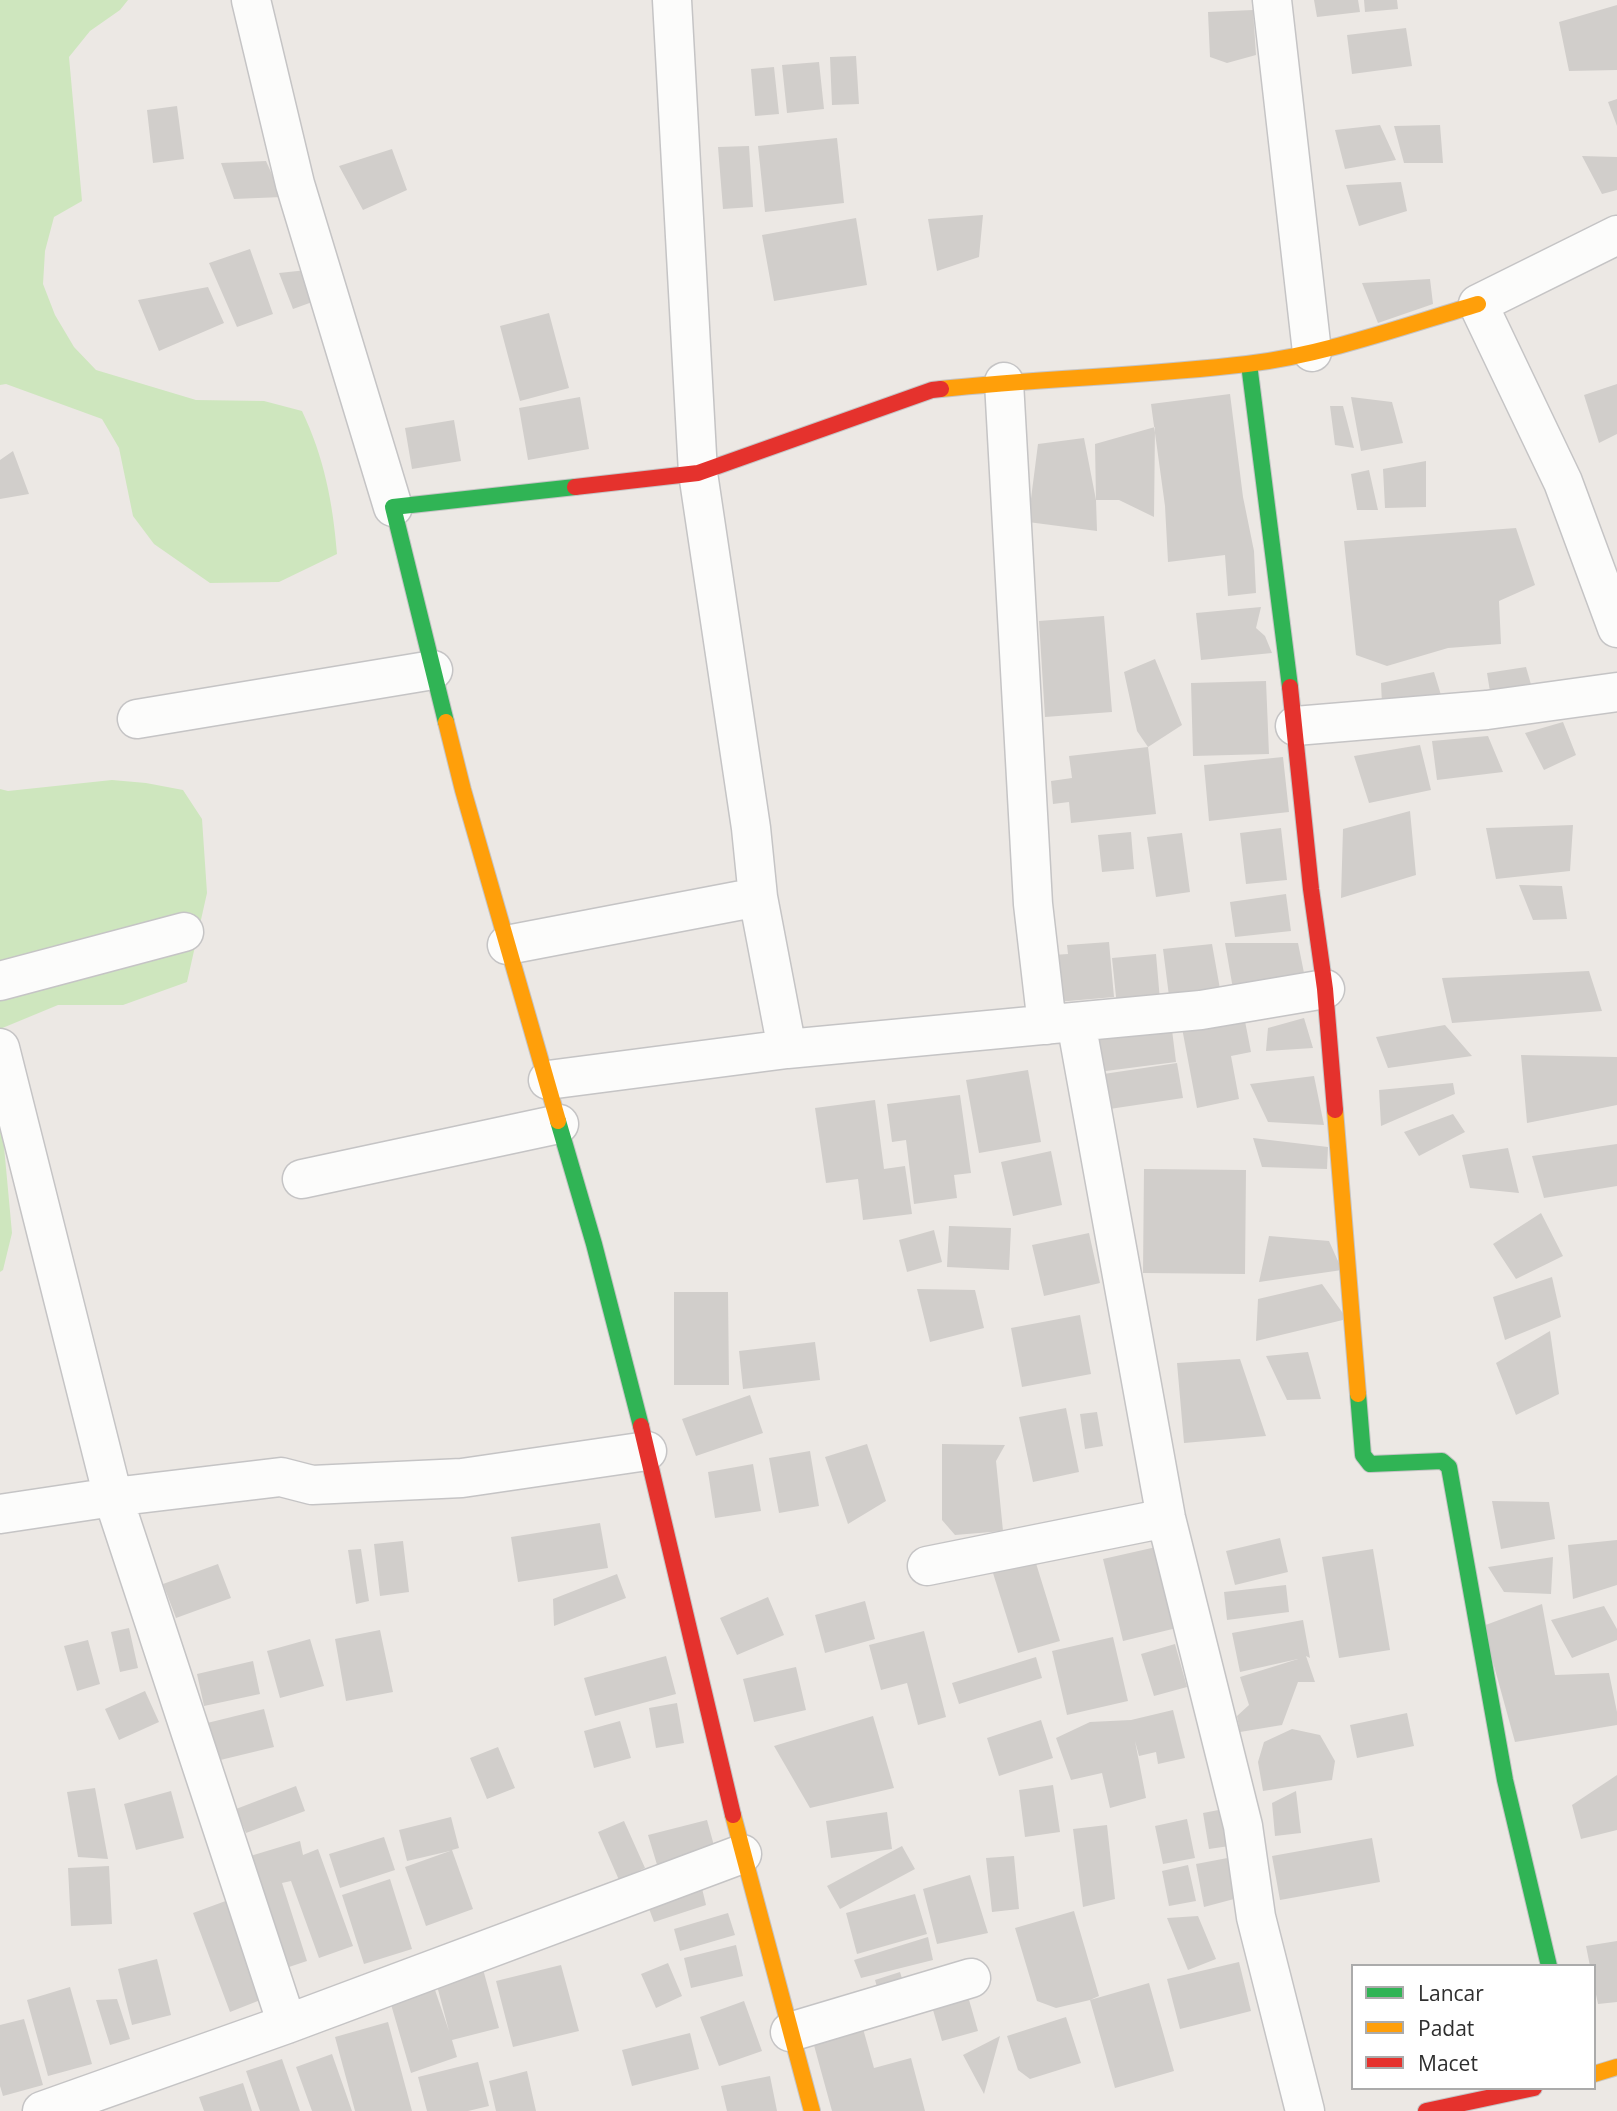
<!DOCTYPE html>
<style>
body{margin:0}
#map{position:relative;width:1617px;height:2111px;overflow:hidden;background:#ece8e4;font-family:"Open Sans",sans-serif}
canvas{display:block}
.legend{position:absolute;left:1351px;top:1964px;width:245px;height:126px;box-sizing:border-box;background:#fff;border:2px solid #ababab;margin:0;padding:9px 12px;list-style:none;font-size:21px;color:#2e2e2e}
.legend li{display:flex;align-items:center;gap:14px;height:35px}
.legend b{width:35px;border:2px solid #ababab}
</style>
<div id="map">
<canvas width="1617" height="2111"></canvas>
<ul class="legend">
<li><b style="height:9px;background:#30b455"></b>Lancar</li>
<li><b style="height:9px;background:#ff9f0a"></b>Padat</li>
<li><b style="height:9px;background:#e5322d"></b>Macet</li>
</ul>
</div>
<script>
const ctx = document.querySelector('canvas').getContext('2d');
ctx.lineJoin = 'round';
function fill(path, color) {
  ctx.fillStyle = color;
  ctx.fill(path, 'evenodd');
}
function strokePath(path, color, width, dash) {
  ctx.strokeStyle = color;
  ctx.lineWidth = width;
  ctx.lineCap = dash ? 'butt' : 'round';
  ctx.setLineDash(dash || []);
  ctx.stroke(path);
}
fill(new Path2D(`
 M0,0h128l-8,10 -30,21 -21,26 13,144 -28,16 -9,34 -2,33 12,31 19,32 22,23 100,30 68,1 38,10c22,46 31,92 35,143l-58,28 -69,1 -56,-39 -21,-28 -14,-68 -17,-29 -96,-35 -6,1z
 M112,780l34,3 37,7 19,29 5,74 -20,89 -64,23h-65l-58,24v-240l8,2z
 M0,1103l12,130 -9,37 -3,2z`), '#cee6be');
fill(new Path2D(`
 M1314,0h44l2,12 -43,5z
 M1364,0h33l1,9 -33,3z
 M1617,5v65l-48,1 -10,-49z
 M1253,10l3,45 -29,8 -17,-6 -2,-45z
 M1406,28l6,38 -60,8 -5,-39z
 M856,56l3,48 -27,1 -2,-48z
 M819,62l5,47 -37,4 -5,-48z
 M774,67l5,47 -24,2 -4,-47z
 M1617,99v27l-9,-24z
 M177,106l7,53 -31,4 -6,-53z
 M1380,125l16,35 -51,9 -10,-39z
 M1440,125l3,38h-39l-10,-37z
 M837,138l7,65 -79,9 -7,-66z
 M749,146l4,61 -30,2 -5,-62z
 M392,149l15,41 -44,20 -24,-44z
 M1582,156l35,1v33l-15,4z
 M266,161l16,36 -48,2 -13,-36z
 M1401,182l6,29 -48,15 -13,-41z
 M983,215l-4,42 -42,14 -9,-52z
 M856,218l11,67 -93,16 -12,-66z
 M250,249l23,65 -36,13 -28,-64z
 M307,270l8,31 -22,8 -14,-36z
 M1430,279l3,25 -55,19 -16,-40z
 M208,287l16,36 -65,28 -21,-51z
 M549,313l20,75 -49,13 -20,-75z
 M1617,384v50l-18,9 -15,-48z
 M1230,394l13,103 11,54 2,42 -28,3 -3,-41 -57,7 -3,-56 -14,-102z
 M580,397l9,52 -61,11 -9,-52z
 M1351,397l41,5 11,41 -42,8z
 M1330,406h13l11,42 -19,-3z
 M454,420l7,41 -49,8 -7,-41z
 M1155,427l-1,90 -35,-17h-23l-1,-56z
 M1084,438l12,62 1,31 -69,-9 10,-78z
 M13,451l16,43 -29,5v-39z
 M1426,461v46l-41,1 -2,-39z
 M1369,470l9,40h-21l-6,-36z
 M1516,528l19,57 -36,16 2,43 -53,4 -61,18 -31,-11 -12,-114z
 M1261,607l-5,21 9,8 7,17 -71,7 -5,-47z
 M1104,616l8,96 -67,5 -6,-96z
 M1155,659l27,66 -34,22 -11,-16 -13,-59z
 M1526,667l8,28 -42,9 -5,-31z
 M1434,672l10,33 -62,-1 -1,-21z
 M1266,681l3,73 -76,2 -2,-73z
 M1563,722l13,33 -32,15 -19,-37z
 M1488,736l15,36 -66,8 -5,-39z
 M1420,745l11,45 -62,13 -15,-47z
 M1148,747l8,67 -85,9 -2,-21 -16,2 -2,-23 21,-3 -3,-22z
 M1283,757l6,55 -80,9 -5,-56z
 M1410,811l6,64 -75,23 2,-69z
 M1573,825l-3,46 -74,8 -10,-51z
 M1281,828l6,52 -41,4 -6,-51z
 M1131,832l3,37 -32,3 -4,-37z
 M1182,833l8,59 -34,5 -9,-60z
 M1519,885l43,1 5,33 -34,1z
 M1286,894l5,37 -56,6 -5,-35z
 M1109,942l5,55 -57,5 -4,-47 15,-1 -1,-9z
 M1225,943h73l9,45 -74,1z
 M1212,944l8,45 -51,7 -6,-47z
 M1156,954l5,58 -43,4 -6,-58z
 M1589,971l13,40 -150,12 -10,-45z
 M1244,1016l7,36 -20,4 8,43 -42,9 -15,-80z
 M1304,1018l9,30 -47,3 2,-23z
 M1171,1022l5,40 -78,10 -6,-40z
 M1445,1025l27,31 -84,12 -12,-31z
 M1521,1055l96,2v48l-90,18z
 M1177,1063l6,35 -80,12 -6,-35z
 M1028,1070l13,72 -62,11 -13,-73z
 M1314,1076l10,49 -56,-3 -18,-38z
 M1453,1083l2,11 -74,32 -2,-36z
 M960,1095l11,78 -17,2 3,23 -43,6 -8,-64 -14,2 -5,-38z
 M875,1100l9,69 21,-3 7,48 -49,6 -5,-41 -32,4 -11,-75z
 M1453,1114l12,18 -46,24 -15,-24z
 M1253,1138l75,9 -1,22 -65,-2z
 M1617,1144v42l-73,12 -12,-42z
 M1508,1148l11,45 -49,-5 -8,-33z
 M1051,1151l11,54 -49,11 -12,-54z
 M1144,1169l102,1 -1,104 -102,-1z
 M1541,1213l22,43 -47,23 -23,-35z
 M949,1226l62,2 -2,42 -62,-3z
 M934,1230l8,32 -35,10 -8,-32z
 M1089,1233l11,50 -56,13 -12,-51z
 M1269,1236l60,5 13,29 -83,12z
 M1552,1277l9,40 -56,23 -12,-43z
 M1322,1284l25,35 -91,22 2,-42z
 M917,1289l58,1 9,38 -54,14z
 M674,1292h54l1,93h-55z
 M1080,1315l11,59 -69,13 -11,-59z
 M1550,1331l9,63 -43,21 -20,-52z
 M815,1342l5,38 -77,9 -4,-38z
 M1308,1352l13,47 -34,1 -21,-44z
 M1240,1359l26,77 -82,7 -7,-80z
 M750,1395l13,38 -67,23 -14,-37z
 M1066,1408l13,64 -46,10 -14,-65z
 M1097,1412l6,34 -18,3 -5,-35z
 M867,1444l19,57 -38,23 -23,-67z
 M942,1444l63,1 -9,16 7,70 -48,4 -13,-15z
 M810,1451l9,55 -40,7 -10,-55z
 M753,1464l8,47 -46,7 -7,-46z
 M1492,1501l57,1 6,37 -54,10z
 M600,1523l8,45 -90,14 -7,-45z
 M1280,1538l8,34 -53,13 -9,-34z
 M1617,1540v45l-44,14 -5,-54z
 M403,1541l6,51 -29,4 -6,-52z
 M1165,1545l20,81 -62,15 -20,-82z
 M361,1549l8,52 -13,3 -8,-54z
 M1373,1549l17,101 -51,8 -17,-101z
 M1553,1557l-2,37 -47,-2 -16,-25z
 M1035,1560l25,81 -42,12 -25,-80z
 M218,1564l13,34 -55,20 -13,-34z
 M617,1574l9,24 -72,28 -1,-27z
 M1286,1585l3,27 -62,8 -3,-28z
 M768,1597l16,38 -47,20 -17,-37z
 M865,1601l10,38 -50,14 -10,-38z
 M1542,1604l13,71 54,-2 8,39v13l-102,17 -32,-116z
 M1604,1606l13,23v11l-45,18 -21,-38z
 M1303,1620l7,38 -4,-2 9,26h-17l-16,43 -42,7 -3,-16 12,-11 -9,-28 58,-18 -58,13 -8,-39z
 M129,1628l9,40 -18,4 -9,-40z
 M380,1630l13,62 -47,9 -11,-62z
 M924,1631l22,86 -28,8 -11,-42 -26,7 -12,-45z
 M1113,1637l15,64 -61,14 -15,-64z
 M310,1639l14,47 -44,12 -13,-47z
 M88,1640l12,44 -23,7 -13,-45z
 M1175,1644l12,43 -33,9 -13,-42z
 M666,1656l10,38 -81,22 -11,-38z
 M1036,1657l6,21 -83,26 -7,-21z
 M253,1661l7,33 -56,12 -7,-32z
 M796,1667l10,43 -52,12 -11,-43z
 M145,1691l14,31 -40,18 -14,-31z
 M677,1703l7,40 -28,5 -7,-40z
 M264,1709l10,38 -66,16 -9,-38z
 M1173,1710l12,48 -27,6 -2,-12 -17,4 -4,-15 11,57 -36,10 -8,-35 -31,7 -15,-42 34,-16 41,-2z
 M1407,1713l7,33 -57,12 -7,-33z
 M873,1716l21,72 -84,20 -36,-62z
 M1041,1720l12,38 -54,18 -12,-38z
 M620,1721l11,37 -37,10 -10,-37z
 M1292,1729l28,6 15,26 -3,19 -69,11 -5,-29 6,-20z
 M498,1747l17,41 -28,11 -17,-41z
 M1617,1775v55l-36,9 -9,-34z
 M1053,1785l7,47 -35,5 -6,-47z
 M296,1786l9,25 -59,22 -10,-24z
 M95,1788l13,71 -30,-2 -11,-65z
 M171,1791l13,47 -48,12 -12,-46z
 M1296,1791l5,42 -26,3 -3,-33z
 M1229,1808l7,37 -27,4 -6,-36z
 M887,1812l5,37 -61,9 -5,-37z
 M451,1817l8,31 -7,2 21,59 -47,17 -21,-59 45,-16 -43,10 -8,-31z
 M1187,1819l8,39 -32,6 -8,-38z
 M707,1820l9,33 -58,15 -10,-33z
 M624,1821l21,47 -26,12 -21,-48z
 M1107,1825l8,74 -32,8 -10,-78z
 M384,1837l11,33 -55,18 -11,-34z
 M1372,1838l8,44 -100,18 -8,-44z
 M300,1841l3,14 15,-6 35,97 -34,12 -28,-77 -9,2 25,78 -24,8 -36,-112z
 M902,1846l13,23 -75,40 -13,-23z
 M1014,1856l5,53 -27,3 -6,-54z
 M1238,1856l11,39 -45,12 -8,-43z
 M1188,1865l8,36 -27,5 -7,-35z
 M109,1866l3,58 -41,2 -3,-58z
 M970,1875l18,58 -51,11 -14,-55z
 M390,1879l22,70 -48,15 -22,-69z
 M700,1880l6,25 -52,17 -9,-24z
 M915,1894l12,40 -70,20 -11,-41z
 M231,1899l37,98 -38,15 -37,-99z
 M1074,1911l25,85 -9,4 -34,8 -19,-7 -22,-73z
 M728,1913l7,22 -55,16 -6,-22z
 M1198,1916l18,43 -28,11 -21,-52z
 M928,1937l5,23 -72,18 -7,-18z
 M1617,1941v61l-19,2 -4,-19v-19h-4l-4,-20z
 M736,1945l7,31 -52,12 -7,-30z
 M157,1959l14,56 -39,10 -14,-56z
 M1239,1962l12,49 -71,18 -13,-50z
 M668,1963l14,33 -26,12 -15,-34z
 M561,1965l18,66 -66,16 -17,-66z
 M483,1969l16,59 -47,12 5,17 -46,16 -21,-72 44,-14 15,44 -13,-49z
 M900,1972l5,16 -25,9 -5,-17z
 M1149,1983l25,88 -59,17 -25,-88z
 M70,1987l22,77 -44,12 -21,-76z
 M967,1993l11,38 -36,10 -11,-38z
 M117,1999l13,40 -20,6 -14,-45z
 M744,2001l18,50 -43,15 -19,-49z
 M1066,2017l15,46 -51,16 -12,-9 -11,-34z
 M24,2019l19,66 -40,11 -3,-10v-61z
 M388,2022l24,89h-57l-20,-74z
 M862,2025l12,43 37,-10 14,53h-93l-20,-73z
 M690,2033l9,36 -67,17 -10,-36z
 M1000,2036l-16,58 -21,-39z
 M332,2054l20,57h-40l-16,-44z
 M282,2059l18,52h-40l-14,-40z
 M478,2062l11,44 -21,5h-41l-9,-34z
 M527,2071l9,40h-40l-7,-30z
 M770,2076l7,35h-50l-6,-25z
 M243,2083l9,28h-48l-5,-14z`), '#d1cecb');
const street = new Path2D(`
 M251,0l44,184 98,323
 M672,0l26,473 53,355 7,69 29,152
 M1272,0l40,352
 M1617,235l-139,69 85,178 54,146
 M1004,382l29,522 14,121
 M137,719l296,-49
 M1295,726l192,-16 130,-18
 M507,945l251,-48
 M0,981l184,-49
 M1076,1022l90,496 77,308 13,91 49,194
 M0,1048l113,449 174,527
 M548,1080l239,-31 414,-39 124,-21
 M302,1179l257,-55
 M0,1514l113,-17 168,-20 31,8 150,-7 185,-27
 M927,1566l239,-48
 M790,2032l181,-54
 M42,2111l245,-87 455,-170`);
const fast = new Path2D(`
 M1249,364l41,323
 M446,722l-53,-215 182,-20
 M558,1121l36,123 47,182
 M1358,1394l5,61 7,9 72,-3 7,6 56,313 44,186`);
const slow = new Path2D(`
 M941,389c102,-11 205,-13 306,-25 77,-9 157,-38 231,-60
 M446,722l17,68 95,331
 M1335,1110l23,284
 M733,1815l79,296
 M1594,2074l23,-7`);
const jam = new Path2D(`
 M575,487l123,-14 234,-83 9,-1
 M1290,687l21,202 14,100 10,121
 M641,1426l92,389
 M1426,2111l108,-23`);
strokePath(street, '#c5c4c5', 41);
strokePath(fast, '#c5c4c5', 18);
strokePath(slow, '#c5c4c5', 18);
strokePath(jam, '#c5c4c5', 18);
strokePath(street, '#fcfcfb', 38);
strokePath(fast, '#30b455', 16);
strokePath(slow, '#ff9f0a', 16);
strokePath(jam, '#e5322d', 16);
</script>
